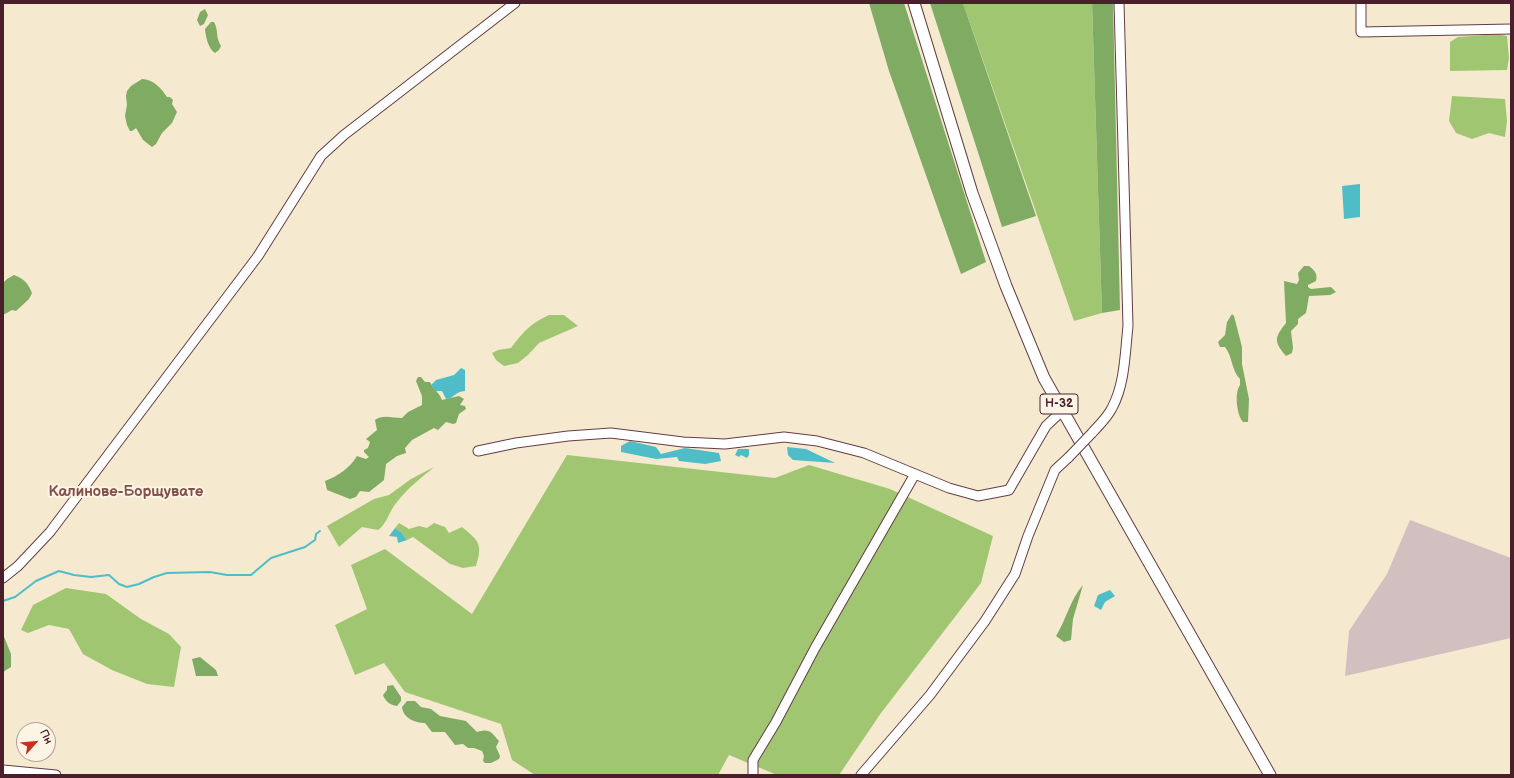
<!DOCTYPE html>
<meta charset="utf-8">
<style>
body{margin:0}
#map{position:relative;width:1514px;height:778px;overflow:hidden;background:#f5e9d0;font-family:"Balsamiq Sans",sans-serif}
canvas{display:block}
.frame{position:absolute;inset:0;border:4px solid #4a1f2b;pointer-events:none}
.north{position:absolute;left:16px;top:722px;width:40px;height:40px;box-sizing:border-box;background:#fcf5e5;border:1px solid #b59f9b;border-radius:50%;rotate:63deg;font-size:11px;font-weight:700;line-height:16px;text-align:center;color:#4a1f2b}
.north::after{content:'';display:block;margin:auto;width:14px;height:18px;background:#c8321e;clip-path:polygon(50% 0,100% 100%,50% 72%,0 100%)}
</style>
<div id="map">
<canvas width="1514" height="778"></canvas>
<div class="frame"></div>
<div class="north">Пн</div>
</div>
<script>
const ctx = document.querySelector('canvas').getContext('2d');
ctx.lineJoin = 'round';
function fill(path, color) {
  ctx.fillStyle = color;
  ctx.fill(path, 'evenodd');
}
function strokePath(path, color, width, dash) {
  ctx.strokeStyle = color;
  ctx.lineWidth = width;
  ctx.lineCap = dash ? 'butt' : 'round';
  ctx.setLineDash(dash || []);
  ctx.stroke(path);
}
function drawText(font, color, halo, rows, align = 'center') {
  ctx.font = font + ' "Balsamiq Sans",sans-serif';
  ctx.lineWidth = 4;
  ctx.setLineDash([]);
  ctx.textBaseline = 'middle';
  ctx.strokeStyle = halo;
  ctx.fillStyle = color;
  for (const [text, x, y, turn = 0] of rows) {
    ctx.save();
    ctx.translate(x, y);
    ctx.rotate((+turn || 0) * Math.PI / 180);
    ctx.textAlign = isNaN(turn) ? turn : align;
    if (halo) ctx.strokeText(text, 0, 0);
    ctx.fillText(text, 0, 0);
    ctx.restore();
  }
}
fill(new Path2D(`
 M1410,520l101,38v80l-166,38 4,-45 38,-57z`), '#d2bfc0');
fill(new Path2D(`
 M963,3h129l10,310 -28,8z
 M1498,34l9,2 2,22 -2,12 -57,1v-29l8,-5z
 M1452,96l53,3 2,22 -2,16 -16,-4 -17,6 -16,-6 -7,-12z
 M549,315h15l14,11 -39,17 -11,12 -10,8 -14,3 -8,-6 -4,-7 6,-3 13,-2c13,-17 19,-24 38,-33z
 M567,455l208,23 34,-13 81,24 103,47 -12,47 -100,130 -42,62h-62l-48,-20 -11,20h-183l-23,-15 -11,-36 -96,-32 -21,-29 -29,12 -20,-50 32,-16 -16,-44 34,-16 87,65z
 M434,467c-13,11 -27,22 -37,35 -8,9 -10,22 -19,28l-16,-3 -23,20 -12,-21 47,-27 15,-4 22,-16z
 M399,523l10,6 10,-3 8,2 7,-5 11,4 4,6 13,-6c17,14 21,17 14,39l-13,2 -13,-4 -37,-27 -6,3 -6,-8 -6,-4z
 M66,588l40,6 35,25 28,15 12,13 -7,40 -27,-3 -35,-14 -29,-16 -14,-25 -20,-4 -21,8 -7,-3 12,-25z`), '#a1c671');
fill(new Path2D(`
 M869,3h35l82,259 -25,12 -72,-203z
 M930,3h33l73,213 -34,11z
 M1092,3h21l7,307 -18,3z
 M205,9l3,6 -4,9 -4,2 -3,-6 3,-8z
 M211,22h3c5,9 1,14 7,24l-2,4 -4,3c-7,-5 -9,-15 -10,-24z
 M142,79c11,0 20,10 25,18h3l3,3 -1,4 5,8 -5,11 -10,10 -6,11 -4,3 -9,-7 -7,-12 -4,3h-2l-3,-6 -2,-9 2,-11 -1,-9 1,-5 4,-5z
 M1304,266h5c5,4 9,7 7,15l-8,4v2l3,2 20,-2 5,5 -6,3 -21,1 -3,17 -8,6v5l-7,7 2,17 -1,5 -6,3c-13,-15 -11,-19 0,-33l-2,-42 13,3 2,-4 -1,-7z
 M14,275c10,4 14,8 18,18l-3,6 -13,12 -4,-1 -7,4h-2v-31l4,-4z
 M1232,314l2,2 8,31v17l7,35 -1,23h-5c-6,-7 -9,-29 -3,-37v-6c-9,-9 -7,-22 -15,-32h-5l-2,-5 7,-7 2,-13z
 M418,377h3l4,5h5c3,7 9,10 12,18l17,-4 5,3 -4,6 5,1 1,3 -7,5 -3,9 -3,1 -7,-2 -8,8 -4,-2 -22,12 -7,8 1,5 -9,3 -11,8 -2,16 -15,12 -9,-1 -4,6 -6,2 -23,-9 -2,-9c13,-5 25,-13 32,-25l9,3 3,-2 -5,-5v-2l4,-2 2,-6 -4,-3 11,-9 -2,-10c7,-6 18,-2 27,-2l6,-6 14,-7v-9l-6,-15z
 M1083,585l-10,34 -2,21 -7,2 -8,-6c10,-16 14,-36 27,-51z
 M3,634l8,20v13l-8,5z
 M200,657l16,13 2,6h-22l-4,-17z
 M393,685l8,12v4l-4,5c-7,-1 -12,-5 -14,-11l4,-5v-4z
 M407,701h8l6,6 10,2 9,7 26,5 11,11c13,-4 14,0 22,9l-3,6 4,9 -1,3 -8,4h-6l-2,-2 1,-5 -2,-5 -8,-3h-6l-5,-4 -8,1 -10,-13h-13l-7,-9c-10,0 -22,-5 -23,-16z`), '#80ab63');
fill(new Path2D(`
 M1360,184v33l-16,2 -2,-33z
 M461,368l4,2v21c-11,1 -10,7 -19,8l-4,-8h-6l-5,-6 5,-5 18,-5z
 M630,441l26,6 5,7 24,-6 34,5 2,8 -16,3 -26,-3 -2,-4 -21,2 -35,-7v-6z
 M787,447l19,2 29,14 -42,-3 -5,-5z
 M738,449h11v6l-2,3 -6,-3 -2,2 -4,-2z
 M395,528l6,4 6,8 -9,3 -1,-6 -8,-1z
 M1110,590l5,6 -10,6 -4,8 -7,-4 4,-11z`), '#4fbdc8');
strokePath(new Path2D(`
 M3,601l12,-4 21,-16 23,-10 15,4 17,2 18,-2 10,9 8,3 12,-3 15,-7 13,-4 43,-1 17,3h24l20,-17 34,-11 10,-7 1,-6 4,-3`), '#4fbdc8', 2);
const minor = new Path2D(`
 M1361,3v29l150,-3
 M1092,433c7,-8 15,-15 20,-25 13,-24 13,-55 16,-82l-9,-323
 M478,451l38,-8 52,-7 43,-3 72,9 42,2 59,-7 33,4 47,12 85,35 29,8 31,-6 37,-64 17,-16
 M3,578l15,-12 32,-34 208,-276 63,-100 23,-21 171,-132
 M3,770l53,5
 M753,775v-15l23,-38 39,-74 100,-174
 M861,775l69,-80 55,-74 30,-47 13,-38 27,-66 14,-13`);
const major = new Path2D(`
 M914,3l58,190 34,93 38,92 226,397`);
strokePath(minor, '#643d44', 11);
strokePath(major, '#643d44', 13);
strokePath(minor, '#fff', 9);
strokePath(major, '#fff', 11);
const minorBridge = new Path2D(`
 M1069,457l23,-24`);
strokePath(minorBridge, '#643d44', 11, []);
strokePath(minorBridge, '#fff', 9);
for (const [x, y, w] of [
 [1059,404,38]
]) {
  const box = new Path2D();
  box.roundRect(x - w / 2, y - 10, w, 20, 3);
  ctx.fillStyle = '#fcf5e5';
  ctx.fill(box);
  strokePath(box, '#4a1f2b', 1);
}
drawText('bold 12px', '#4a1f2b', null, [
 ["Н-32",1059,404]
]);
drawText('bold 15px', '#834f4d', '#fcf5e5', [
 ["Калинове-Борщувате",126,492]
]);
</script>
